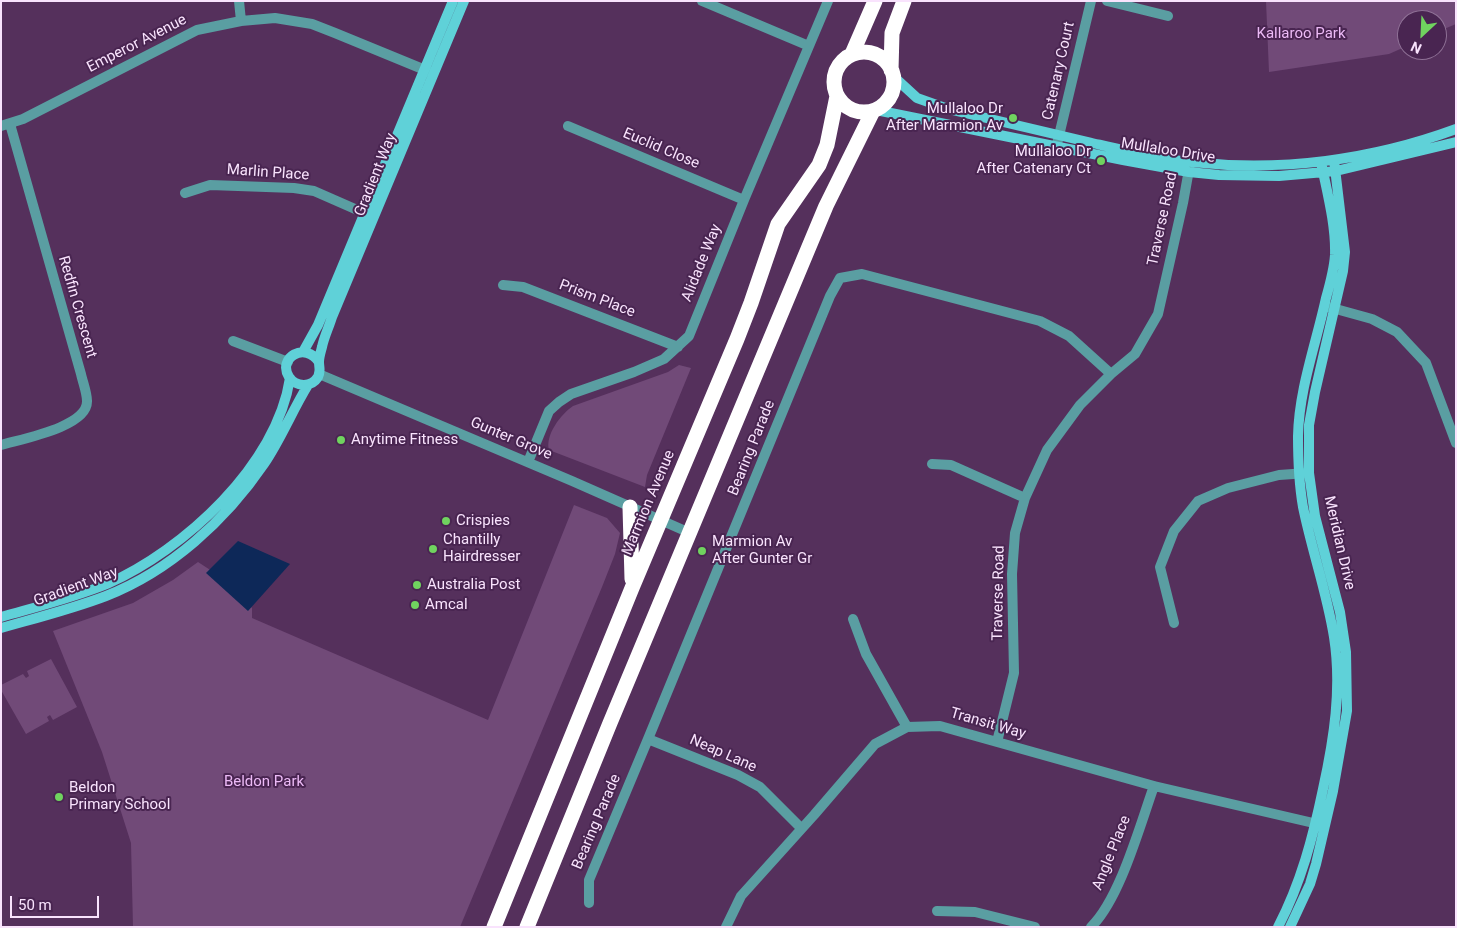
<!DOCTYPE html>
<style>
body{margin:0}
#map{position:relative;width:1457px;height:928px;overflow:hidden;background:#55305c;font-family:Roboto,sans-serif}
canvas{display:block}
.frame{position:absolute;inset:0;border:2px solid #f9e3fd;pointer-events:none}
.north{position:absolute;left:1397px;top:10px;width:50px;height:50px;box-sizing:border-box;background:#492551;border:1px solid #8f7196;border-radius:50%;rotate:205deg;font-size:14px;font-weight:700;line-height:20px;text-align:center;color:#f9e3fd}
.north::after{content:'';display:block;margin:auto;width:18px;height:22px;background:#70d35f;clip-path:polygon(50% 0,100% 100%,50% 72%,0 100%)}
.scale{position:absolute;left:10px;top:896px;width:89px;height:22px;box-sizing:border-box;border:2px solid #f9e3fd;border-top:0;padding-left:6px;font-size:15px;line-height:18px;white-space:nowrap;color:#f9e3fd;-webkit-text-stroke:4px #492551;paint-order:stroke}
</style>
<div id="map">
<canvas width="1457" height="928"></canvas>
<div class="frame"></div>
<div class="north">N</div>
<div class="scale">50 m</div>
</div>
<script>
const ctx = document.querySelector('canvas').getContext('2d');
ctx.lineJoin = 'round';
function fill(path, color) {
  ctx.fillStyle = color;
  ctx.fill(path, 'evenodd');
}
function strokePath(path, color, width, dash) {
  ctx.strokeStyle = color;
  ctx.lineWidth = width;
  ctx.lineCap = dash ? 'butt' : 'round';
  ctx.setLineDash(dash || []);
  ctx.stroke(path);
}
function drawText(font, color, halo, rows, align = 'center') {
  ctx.font = font + ' Roboto,sans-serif';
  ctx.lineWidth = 4;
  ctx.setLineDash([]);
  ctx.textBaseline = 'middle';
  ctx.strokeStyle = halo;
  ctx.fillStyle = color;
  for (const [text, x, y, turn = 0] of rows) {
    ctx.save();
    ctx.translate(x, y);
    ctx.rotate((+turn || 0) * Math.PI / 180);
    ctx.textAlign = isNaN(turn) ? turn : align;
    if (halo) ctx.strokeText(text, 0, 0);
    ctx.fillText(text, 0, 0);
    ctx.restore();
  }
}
fill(new Path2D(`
 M1266,1h190v23l-19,8v-12h-30v26l-18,8 -120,18z
 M679,365l12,3 -44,107 -2,12 -96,-37c-4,-15 12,-36 24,-44l95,-34z
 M574,505l33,13 13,15 -5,21 -13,33 -142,340h-327l-2,-84 -29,-91 -49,-121 80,-28 40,-23 25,-18 23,15 31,31v10l236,102z
 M51,659l26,48 -24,13 -3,-5 -3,2 2,4 -23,13 -25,-44v-5l22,-11 3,4 3,-2 -2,-5z`), '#714a78');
fill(new Path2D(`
 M238,541l52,23 -42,47 -42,-38z`), '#0d2858');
strokePath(new Path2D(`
 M239,1l2,20
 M702,1l107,45
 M1107,1l61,15
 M1,126l22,-7 174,-89 44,-9 34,-3 37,6 23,9 95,39
 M568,126l176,74
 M1057,144l34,-143
 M185,193l25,-8 84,3 20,3 57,25
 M503,285l20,2 155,60
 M1325,306l47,13 25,13 29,31 30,80
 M233,341l55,21
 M319,374l253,107 118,52
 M1,445c20,-6 87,-18 86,-44 0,-8 -4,-18 -6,-27l-71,-250
 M528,462l21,-51 10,-9 12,-8 63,-22 30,-13 25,-23 55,-136 84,-199
 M932,464l19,1 74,33
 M853,619l13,35 41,73
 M1174,623l-14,-56 14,-36 24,-30 30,-13 51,-13 28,-2
 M648,739l90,36 22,12 41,41
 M997,742l17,-69 -2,-99 3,-41 10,-35 22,-48 33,-45 31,-31 24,-20 23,-40 25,-111 7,-39
 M589,903v-23l59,-141 182,-443 10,-18 22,-4 178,47 29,15 42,38
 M937,911l38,1 60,15
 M726,927l15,-31 73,-81 61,-71 32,-17 33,-1 214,60 168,39
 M1091,927c29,-28 49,-102 63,-141`), '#5a9ea2', 10);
strokePath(new Path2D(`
 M893,76l24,22 31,11c47,11 93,22 140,33 34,8 69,17 104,20 89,10 180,-2 264,-33
 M876,110l247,50 66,12 30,3 60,1 57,-5 120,-29
 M303,352l15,-27 135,-324
 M319,362c-14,-21 -42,-4 -30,15 7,10 22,11 29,0 3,-6 1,-9 1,-15 0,-5 2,-11 3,-15 2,-10 7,-20 10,-30l132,-316
 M1,617c35,-10 72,-19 106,-33 77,-34 170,-119 183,-206
 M1,628c35,-10 71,-19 105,-32 64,-25 120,-76 158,-132 17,-25 28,-53 44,-79
 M1278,927c23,-44 35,-90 45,-138 11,-50 19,-101 11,-152 -7,-44 -22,-86 -31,-130 -4,-23 -5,-47 -5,-71 1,-47 18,-92 28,-138 4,-14 8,-28 9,-43 1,-30 -8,-63 -14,-93
 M1290,927l20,-43 6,-20 17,-73 14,-80 -1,-59 -6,-40 -25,-96 -6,-43v-48l6,-33 28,-121 2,-19 -11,-92`), '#5fd1d8', 10);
strokePath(new Path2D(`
 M834 82a30 30 0 1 1 60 0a30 30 0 1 1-60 0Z
 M852,54l23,-53
 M891,70l1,-37 12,-32
 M630,507l2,72
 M494,927l138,-339 105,-249 14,-36 27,-79 41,-59 8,-20 10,-49
 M527,927l83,-204 216,-517 47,-95`), '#fff', 15);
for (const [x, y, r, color] of [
 [1013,118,5,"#70d35f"],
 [1101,161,5,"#70d35f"],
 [341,440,5,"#70d35f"],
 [446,521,5,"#70d35f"],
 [433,549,5,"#70d35f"],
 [702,551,5,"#70d35f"],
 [417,585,5,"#70d35f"],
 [415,605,5,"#70d35f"],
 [59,797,5,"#70d35f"]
]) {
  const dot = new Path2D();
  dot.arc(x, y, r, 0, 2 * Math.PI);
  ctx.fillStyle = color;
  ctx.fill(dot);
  strokePath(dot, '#492551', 2);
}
drawText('15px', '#ecbaf6', '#492551', [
 ["Kallaroo Park",1301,34],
 ["Beldon Park",264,782]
]);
drawText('15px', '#f9e3fd', '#492551', [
 ["Emperor Avenue",137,44,-27],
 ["Catenary Court",1059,71,-77],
 ["Euclid Close",661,149,23],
 ["Mullaloo Drive",1168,151,9],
 ["Marlin Place",268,173,4],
 ["Gradient Way",376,175,-68],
 ["Traverse Road",1163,219,-78],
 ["Alidade Way",702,263,-68],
 ["Prism Place",597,299,21],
 ["Redfin Crescent",77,307,74],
 ["Gunter Grove",511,439,23],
 ["Bearing Parade",752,448,-68],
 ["Marmion Avenue",649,503,-67],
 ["Meridian Drive",1339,543,77],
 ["Gradient Way",76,587,-20],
 ["Traverse Road",999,593,-89],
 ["Transit Way",988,724,16],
 ["Neap Lane",723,754,24],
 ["Bearing Parade",597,822,-67],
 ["Angle Place",1112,853,-68]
]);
drawText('15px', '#f9e3fd', '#492551', [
 ["Mullaloo Dr",1003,109,"right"],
 ["After Marmion Av",1003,126,"right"],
 ["Mullaloo Dr",1091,152,"right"],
 ["After Catenary Ct",1091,169,"right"],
 ["Anytime Fitness",351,440],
 ["Crispies",456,521],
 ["Chantilly",443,540],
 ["Hairdresser",443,557],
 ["Marmion Av",712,542],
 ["After Gunter Gr",712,559],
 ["Australia Post",427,585],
 ["Amcal",425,605],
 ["Beldon",69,788],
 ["Primary School",69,805]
], 'left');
</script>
